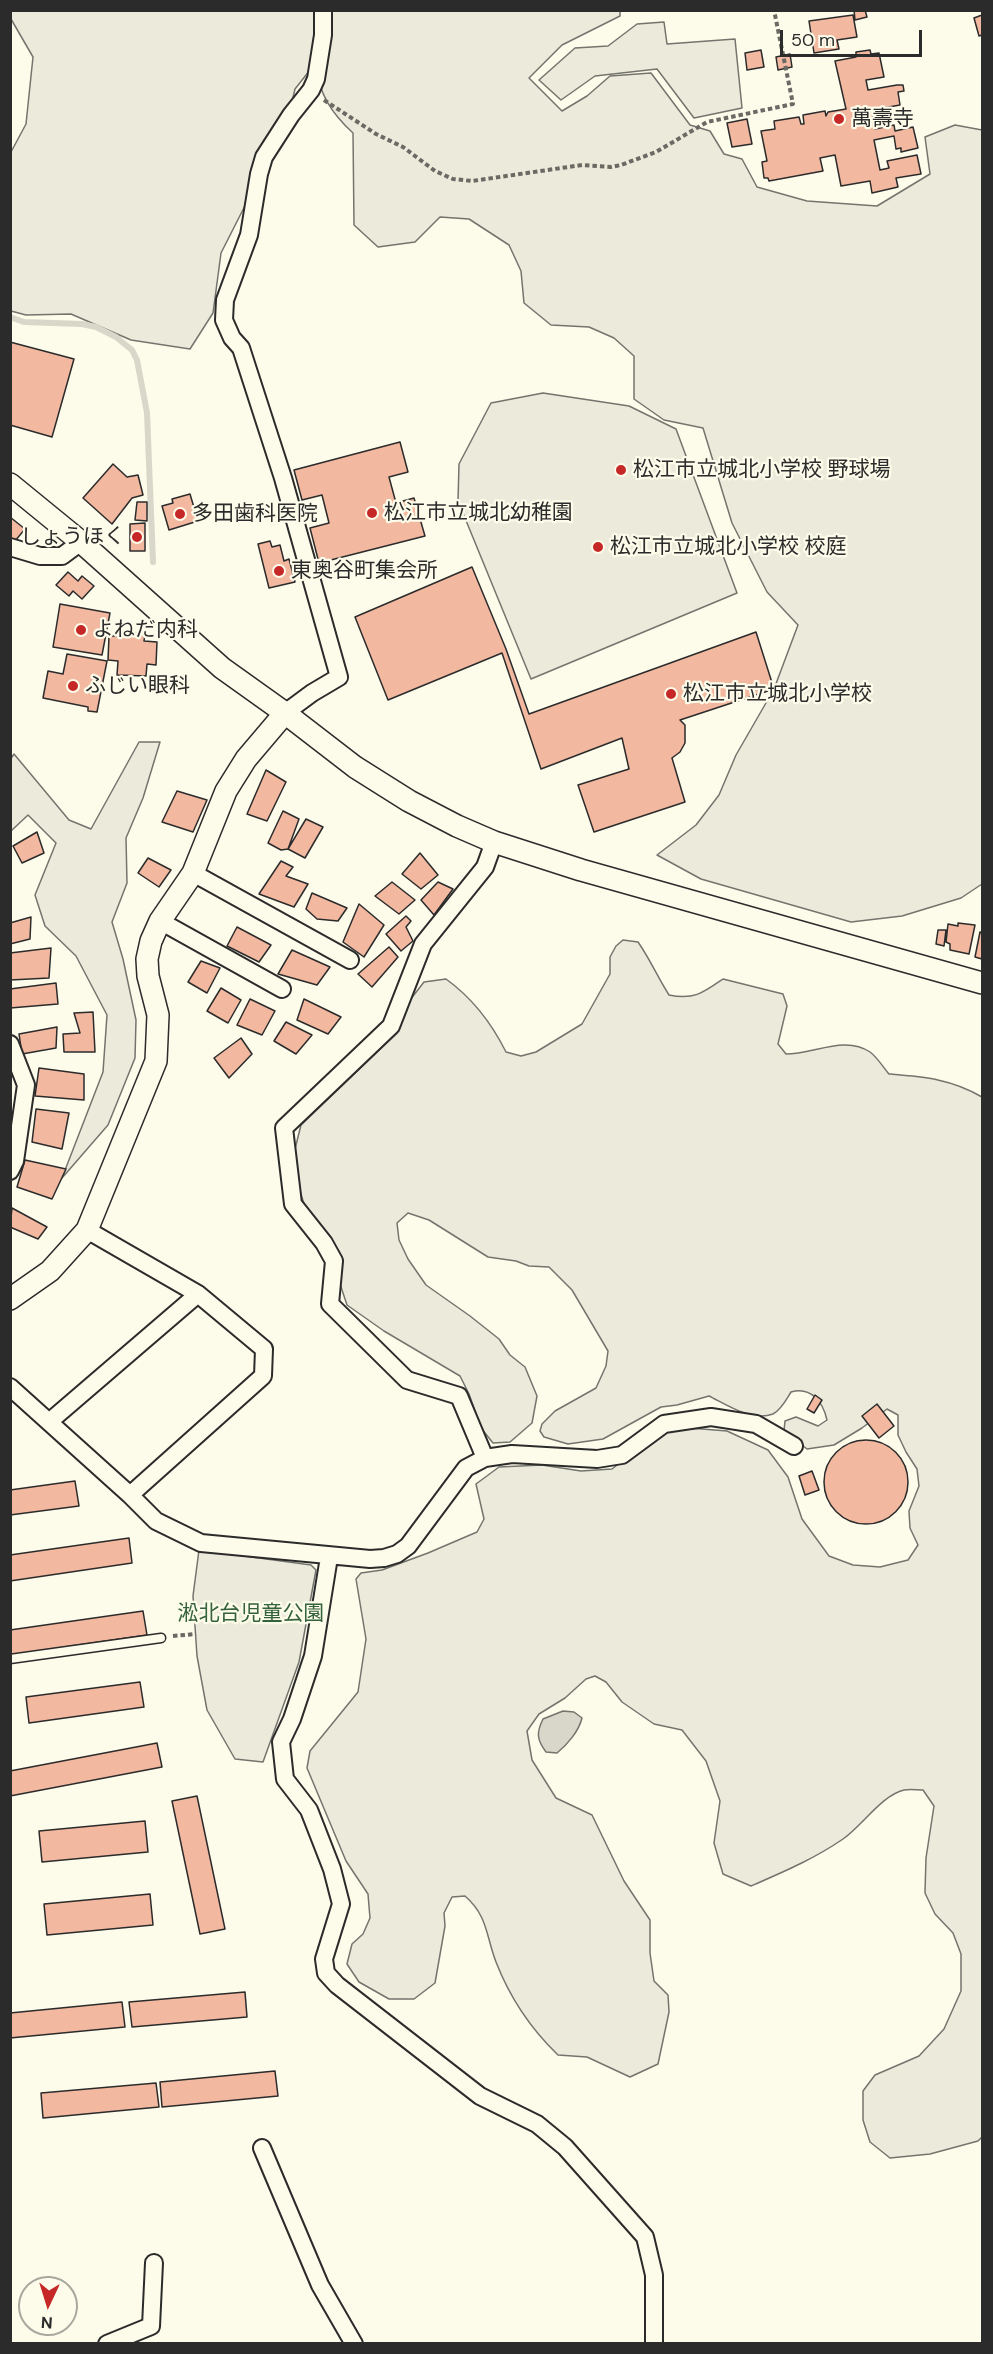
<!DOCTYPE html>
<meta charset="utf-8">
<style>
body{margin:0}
#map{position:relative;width:993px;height:2354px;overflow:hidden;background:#fdfbea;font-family:"DM Sans",sans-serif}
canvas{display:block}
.frame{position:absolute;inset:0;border:12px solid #2b2b2b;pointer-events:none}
.north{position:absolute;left:18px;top:2276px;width:60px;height:60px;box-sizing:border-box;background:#fdfbea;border:2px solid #a9a89e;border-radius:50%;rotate:184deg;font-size:16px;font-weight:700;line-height:24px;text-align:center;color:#2b2b2b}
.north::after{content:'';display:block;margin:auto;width:21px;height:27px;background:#c62828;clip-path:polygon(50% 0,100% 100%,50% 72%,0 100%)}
.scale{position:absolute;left:780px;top:30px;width:142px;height:27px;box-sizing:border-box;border:3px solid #2b2b2b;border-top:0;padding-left:8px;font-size:18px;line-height:21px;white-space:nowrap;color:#2b2b2b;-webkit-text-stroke:4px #fdfbea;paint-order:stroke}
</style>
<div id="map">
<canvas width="993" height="2354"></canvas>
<div class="frame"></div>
<div class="north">N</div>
<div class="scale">50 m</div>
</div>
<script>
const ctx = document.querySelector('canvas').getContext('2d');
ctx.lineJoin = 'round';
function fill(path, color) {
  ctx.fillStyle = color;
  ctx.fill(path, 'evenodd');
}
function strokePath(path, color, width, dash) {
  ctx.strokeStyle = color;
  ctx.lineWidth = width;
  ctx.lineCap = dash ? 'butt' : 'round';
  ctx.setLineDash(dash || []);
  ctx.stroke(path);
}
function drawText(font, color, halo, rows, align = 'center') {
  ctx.font = font + ' "DM Sans","Noto Sans JP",sans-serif';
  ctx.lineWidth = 4.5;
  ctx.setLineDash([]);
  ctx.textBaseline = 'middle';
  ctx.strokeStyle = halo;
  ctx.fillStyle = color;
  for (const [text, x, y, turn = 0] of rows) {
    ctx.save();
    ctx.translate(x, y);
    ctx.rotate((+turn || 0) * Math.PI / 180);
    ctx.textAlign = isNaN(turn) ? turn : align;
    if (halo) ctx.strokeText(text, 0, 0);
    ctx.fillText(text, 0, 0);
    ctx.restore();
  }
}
const green = new Path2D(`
 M10,11h610v5l-58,29 -33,33 33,33 25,-15 23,-20 41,-3 39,52 20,6 14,23 18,5 15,28 50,14 70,5 53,-32 -5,-37 30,-12 27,5v754l-21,14 -59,18 -51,6 -150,-43 -44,-24 39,-30 23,-30 17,-40 38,-66 24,-64 -31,-33 -35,-69 -29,-95 -39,-8 -30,-21v-43l-20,-18 -25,-11 -38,-2 -27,-22 -3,-32 -12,-26 -40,-26 -29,-2 -25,25 -37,5 -24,-22 -1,-92c-23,-21 -32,-38 -39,-68l-19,24 -8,34 -66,130 -8,60 -23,36 -59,-9 -60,-26 -45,1 -15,-4v-159l15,-28 7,-67 -22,-38z
 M664,22l3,22 68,-5 7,69 -48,10 -37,-49 -62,7 -34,24 -22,-20 36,-32 33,-2 29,-22z
 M543,393l86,13 47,23 61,164 -206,86 -73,-178 1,-37 32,-61z
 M139,742h21l-17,56 -17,40 1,45 -15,39 11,37 13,61 -1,38 -27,67 -46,53 41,-106 4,-57 -31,-59 -31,-30 -10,-31 21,-52 -28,-28 -17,16 -1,-71 4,-6 55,66 22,9z
 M623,940l15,2c12,17 20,36 31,53 25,5 34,-2 54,-16l60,15 4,12 -9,38 8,10c28,0 59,-19 84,-2 7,5 13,15 19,22 36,3 62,5 93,23v1040l-4,4 -48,13 -40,4 -20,-16 -7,-22v-29l12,-16 44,-19 25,-27 17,-38v-37l-8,-21 -18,-19 -10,-21 1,-35 8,-52 -11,-16c-6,0 -13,-1 -19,0 -22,5 -42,36 -61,49 -29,20 -60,33 -92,47l-28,-12 -9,-31 6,-42 -14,-40 -24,-31 -28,-6 -32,-22 -16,-20 -11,-6 -9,3 -21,19 -26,16 -12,17 5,29 24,38 36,17 32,66 26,39v33l4,28 14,14 1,17 -11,52 -28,13 -43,-20 -29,-2c-27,-26 -48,-57 -62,-93 -10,-26 -8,-46 -31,-66l-13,1 -8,16 1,13 -10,57 -21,16h-25l-30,-17 -12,-18 5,-20 11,-10 7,-16 -2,-24 -22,-33 -39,-93 3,-17 48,-59 8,-53 -10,-60 5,-6 21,-3 46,-17 49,-21 7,-13 -8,-35 23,-17 43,-2 39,6 31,-2 33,-26 32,-16 50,4 41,19 20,27 14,42 27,37 24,9 27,2 28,-7 10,-15 -8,-17 -1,-17 10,-25 -2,-17 -11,-17 -8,-17v-20l-11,-6 -25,19 -28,17 -27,4 -23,-18 1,-10 11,-4 22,9 9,-6c-4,-18 -16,-34 -36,-28 -5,8 -10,18 -18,22 -21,8 -46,-9 -64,-18l-32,9 -16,2 -58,32 -35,5 -24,-7 -4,-6 2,-7 13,-13 41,-23 10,-22 2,-15 -36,-61 -23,-23 -20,-1 -13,-5 -28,-4 -59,-37 -21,-7 -11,10 2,17 9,19 18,26 44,31 29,23 11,16 15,12 12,29 -5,27 -22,19 -17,1 -12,-15 -12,-34 -9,-18 -76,-45 -37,-26 -8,-24 1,-27 -34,-44 -8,-25 -3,-36 6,-24 96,-92 13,-33 14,-18 22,-3c25,18 46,45 60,73l15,4 15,-4 46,-28 28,-50v-17l6,-11z
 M199,1550l112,15 5,5 -17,92 -36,100 -28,-3 -28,-49 -10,-54 -4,-60z`);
fill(green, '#ecebdb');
strokePath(green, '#74746e', 1.5);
const water = new Path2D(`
 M563,1711l11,1 8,6c-3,13 -15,27 -25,35l-11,-1c-9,-12 -10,-19 -3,-33z`);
fill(water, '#d8d7c9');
strokePath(water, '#74746e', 1.5);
strokePath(new Path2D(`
 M10,317l14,5 58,2 14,3 20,10 16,13 5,10 10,53 6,149`), '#d8d7c9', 6);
const building = new Path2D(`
 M854,10h11l2,7 -12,3z
 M853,15l4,22 -20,3 2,9 -25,4 -5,-32z
 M982,15v20l-3,1 -5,-18z
 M761,50l3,17 -17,3 -2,-17z
 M870,50l1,4 8,-1 5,24 -18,3 2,10 29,-5h6l1,6 -6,1 2,13 -28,5 3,19 19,-4 1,6 18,-4 5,21 -17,4v-4l-5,1 -2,-13 -20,4 6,30 9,-2 -2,-7 30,-6 4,19 -25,4 2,9 -26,6 -2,-12 -29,5 -6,-31 -15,3 3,13 -54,10 -1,-3h-4l-2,-16 5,-1 -6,-30 14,-2 -1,-8 25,-4 2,7h3l-1,-9 22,-4 1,5 2,-4 18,-3 -11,-48 21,-4v-5z
 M790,54l2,13 -14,3 -2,-13z
 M747,119l5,25 -20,3 -5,-24z
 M10,342l64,17 -22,78 -42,-12z
 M400,442l8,30 -19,5 7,26 18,-5 11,38 -106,27 -9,-35 19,-5 -7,-28 -20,5 -8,-30z
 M113,464l14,13 11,-2 5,20 -11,3 -20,26 -29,-26z
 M190,494l8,27 -29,9 -7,-24 11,-3 -1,-4z
 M137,502h10v19l-12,-1z
 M10,517l15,12 -10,12 -5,-3z
 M145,523v28h-15v-27z
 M270,541l2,6 8,-2 4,16 5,-2 6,23 -26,6 -11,-44z
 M472,567l34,82 23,65 227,-82 18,57 -94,31 5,5v18l-5,9 -8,6 13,44 -91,30 -16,-47 51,-16 -7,-31 -81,31 -39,-116 -114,47 -33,-83z
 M68,572l10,9 4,-5 12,10 -12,13 -9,-8 -4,5 -13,-11z
 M60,604l50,9 -8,42 -49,-8z
 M122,632l23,2 -1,7 13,1 -1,23 -9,-1 -1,12 -29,-1 1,-14 -10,-1 1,-24h13z
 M67,654l40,7 -10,51 -9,-1v-4l-45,-9 5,-27 15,3z
 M266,770l20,12 -19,39 -20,-7z
 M177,791l30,9 -14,32 -31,-10z
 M283,811l16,8 -11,30 -7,1 -13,-7z
 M306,819l17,8 -18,31 -17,-9z
 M37,832l7,21 -22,10 -9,-17z
 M420,853l18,22 -17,14 -19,-15z
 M148,858l23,12 -12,17 -21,-14z
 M281,861l12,6 -7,9 22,8 -14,23 -35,-13z
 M392,882l23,18 -16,14 -24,-18z
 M438,882l15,7 -19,26 -13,-15z
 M312,893l35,15 -9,13 -21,-2 -11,-10z
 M359,904l25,21 -20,32 -21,-15z
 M406,916l5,5 -5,6 7,14 -12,10 -15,-17z
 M31,917l-1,22 -20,5v-21z
 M958,923l17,2 -6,29 -19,-4v-6l-4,-2 2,-18 10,2z
 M237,927l34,18 -12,17 -32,-16z
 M938,930h8l-2,16 -8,-2z
 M980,932l2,1v26l-7,-2z
 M389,947l9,10 -26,30 -14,-13z
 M51,948l-2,30 -39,2v-27z
 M292,950l38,17 -13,18 -39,-11z
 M201,961l19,7 -13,25 -19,-11z
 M56,983l2,21 -48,4v-19z
 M221,988l20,12 -13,23 -21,-12z
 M250,999l25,12 -13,24 -25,-10z
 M304,999l37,18 -13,17 -31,-14z
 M93,1012l2,40h-31l-1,-18 17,-1 -6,-20z
 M286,1022l26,13 -16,19 -22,-13z
 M57,1027l-1,21 -34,6 -3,-20z
 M241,1038l11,16 -23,24 -15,-20z
 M39,1068l45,6v26l-49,-4z
 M36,1109l33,4 -7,36 -30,-7z
 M25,1160l41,9 -14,30 -35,-12z
 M12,1208l35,19 -9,12 -28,-12z
 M815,1395l7,5 -8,13 -7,-4z
 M877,1404l17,22 -15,12 -17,-22z
 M824 1482a42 42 0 1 1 84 0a42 42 0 1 1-84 0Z
 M812,1471l7,19 -14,5 -6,-19z
 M75,1481l4,25 -69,9v-25z
 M129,1538l3,25 -122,18v-26z
 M143,1611l4,24 -137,20v-25z
 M140,1682l4,25 -115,16 -3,-26z
 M157,1743l5,24 -152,29v-25z
 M197,1796l28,133 -25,5 -28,-133z
 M145,1821l3,31 -106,10 -3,-31z
 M150,1894l3,31 -106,10 -3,-31z
 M245,1992l2,25 -115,10 -3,-25z
 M122,2002l3,25 -115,11v-25z
 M275,2071l3,25 -116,11 -2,-25z
 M156,2083l3,24 -116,11 -2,-25z`);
fill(building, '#f2b8a0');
strokePath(building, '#2b2b2b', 1.5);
const service = new Path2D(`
 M10,1659l151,-21`);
const minor = new Path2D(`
 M10,547l30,9h22l19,-14
 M285,713l27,-20 27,-16 -56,-199 -42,-130 -9,-10 -8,-18 1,-20 24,-65 10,-61 5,-17 27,-42 20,-25 5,-11 7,-44v-25
 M193,873l157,87
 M160,921l122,68
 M10,1044l16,41 -11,76 -5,10
 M87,1230l111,64 66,55 -1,27 -133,119
 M10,1387l120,108 26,26 45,22 169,16 14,-1 13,-4 11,-8 58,-78 19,-10 27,-4 85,5 25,-4 42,-31 47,-7 45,7 38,22
 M49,1422l149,-128
 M485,1458l-26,-62 -52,-16 -77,-76 4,-43 -10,-18 -31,-39 -9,-76 107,-102 32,-82 62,-77 9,-25
 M329,1557l-16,99 -21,63 -11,23 4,37 24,31 23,59 9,35 -17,55 2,14 11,12 143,111 57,28 28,23 80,90 9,38v69
 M262,2148l58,137 34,59
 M107,2344l44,-18 3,-63`);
const tertiary = new Path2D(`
 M10,484l71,58 141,126 63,45 70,54 54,34 48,25 37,16 87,28 401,113
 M10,1299l40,-28 37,-41 69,-169 2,-46 -10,-39 -1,-17 4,-18 9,-20 33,-48 33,-82 20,-32 39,-46`);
strokePath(service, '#2b2b2b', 11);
strokePath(minor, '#2b2b2b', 20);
strokePath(tertiary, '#2b2b2b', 24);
strokePath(new Path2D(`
 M324,100l52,34 27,13 32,24 18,8 19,2 110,-16 29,2 10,-2 35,-13 51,-30 86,-18 -19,-94
 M173,1636l23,-2`), '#6a6964', 4, [4.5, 3]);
strokePath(service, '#fdfbea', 8);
strokePath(minor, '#fdfbea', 16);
strokePath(tertiary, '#fdfbea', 21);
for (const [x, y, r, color] of [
 [839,119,6,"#c62828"],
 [621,470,6,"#c62828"],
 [372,513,6,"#c62828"],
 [180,514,6,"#c62828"],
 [137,537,6,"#c62828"],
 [598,547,6,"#c62828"],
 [279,571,6,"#c62828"],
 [81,630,6,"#c62828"],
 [73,686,6,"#c62828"],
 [671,694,6,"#c62828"]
]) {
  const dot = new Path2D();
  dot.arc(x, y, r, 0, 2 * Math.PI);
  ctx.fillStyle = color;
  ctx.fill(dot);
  strokePath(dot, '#fdfbea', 2);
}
drawText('21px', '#2b2b2b', '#fdfbea', [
 ["萬壽寺",851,119],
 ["松江市立城北小学校 野球場",633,470],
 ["松江市立城北幼稚園",384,513],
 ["多田歯科医院",192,514],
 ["しょうほく",125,537,"right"],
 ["松江市立城北小学校 校庭",610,547],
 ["東奥谷町集会所",291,571],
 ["よねだ内科",93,630],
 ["ふじい眼科",85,686],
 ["松江市立城北小学校",683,694]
], 'left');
drawText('21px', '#34623c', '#fdfbea', [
 ["淞北台児童公園",251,1614]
]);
</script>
